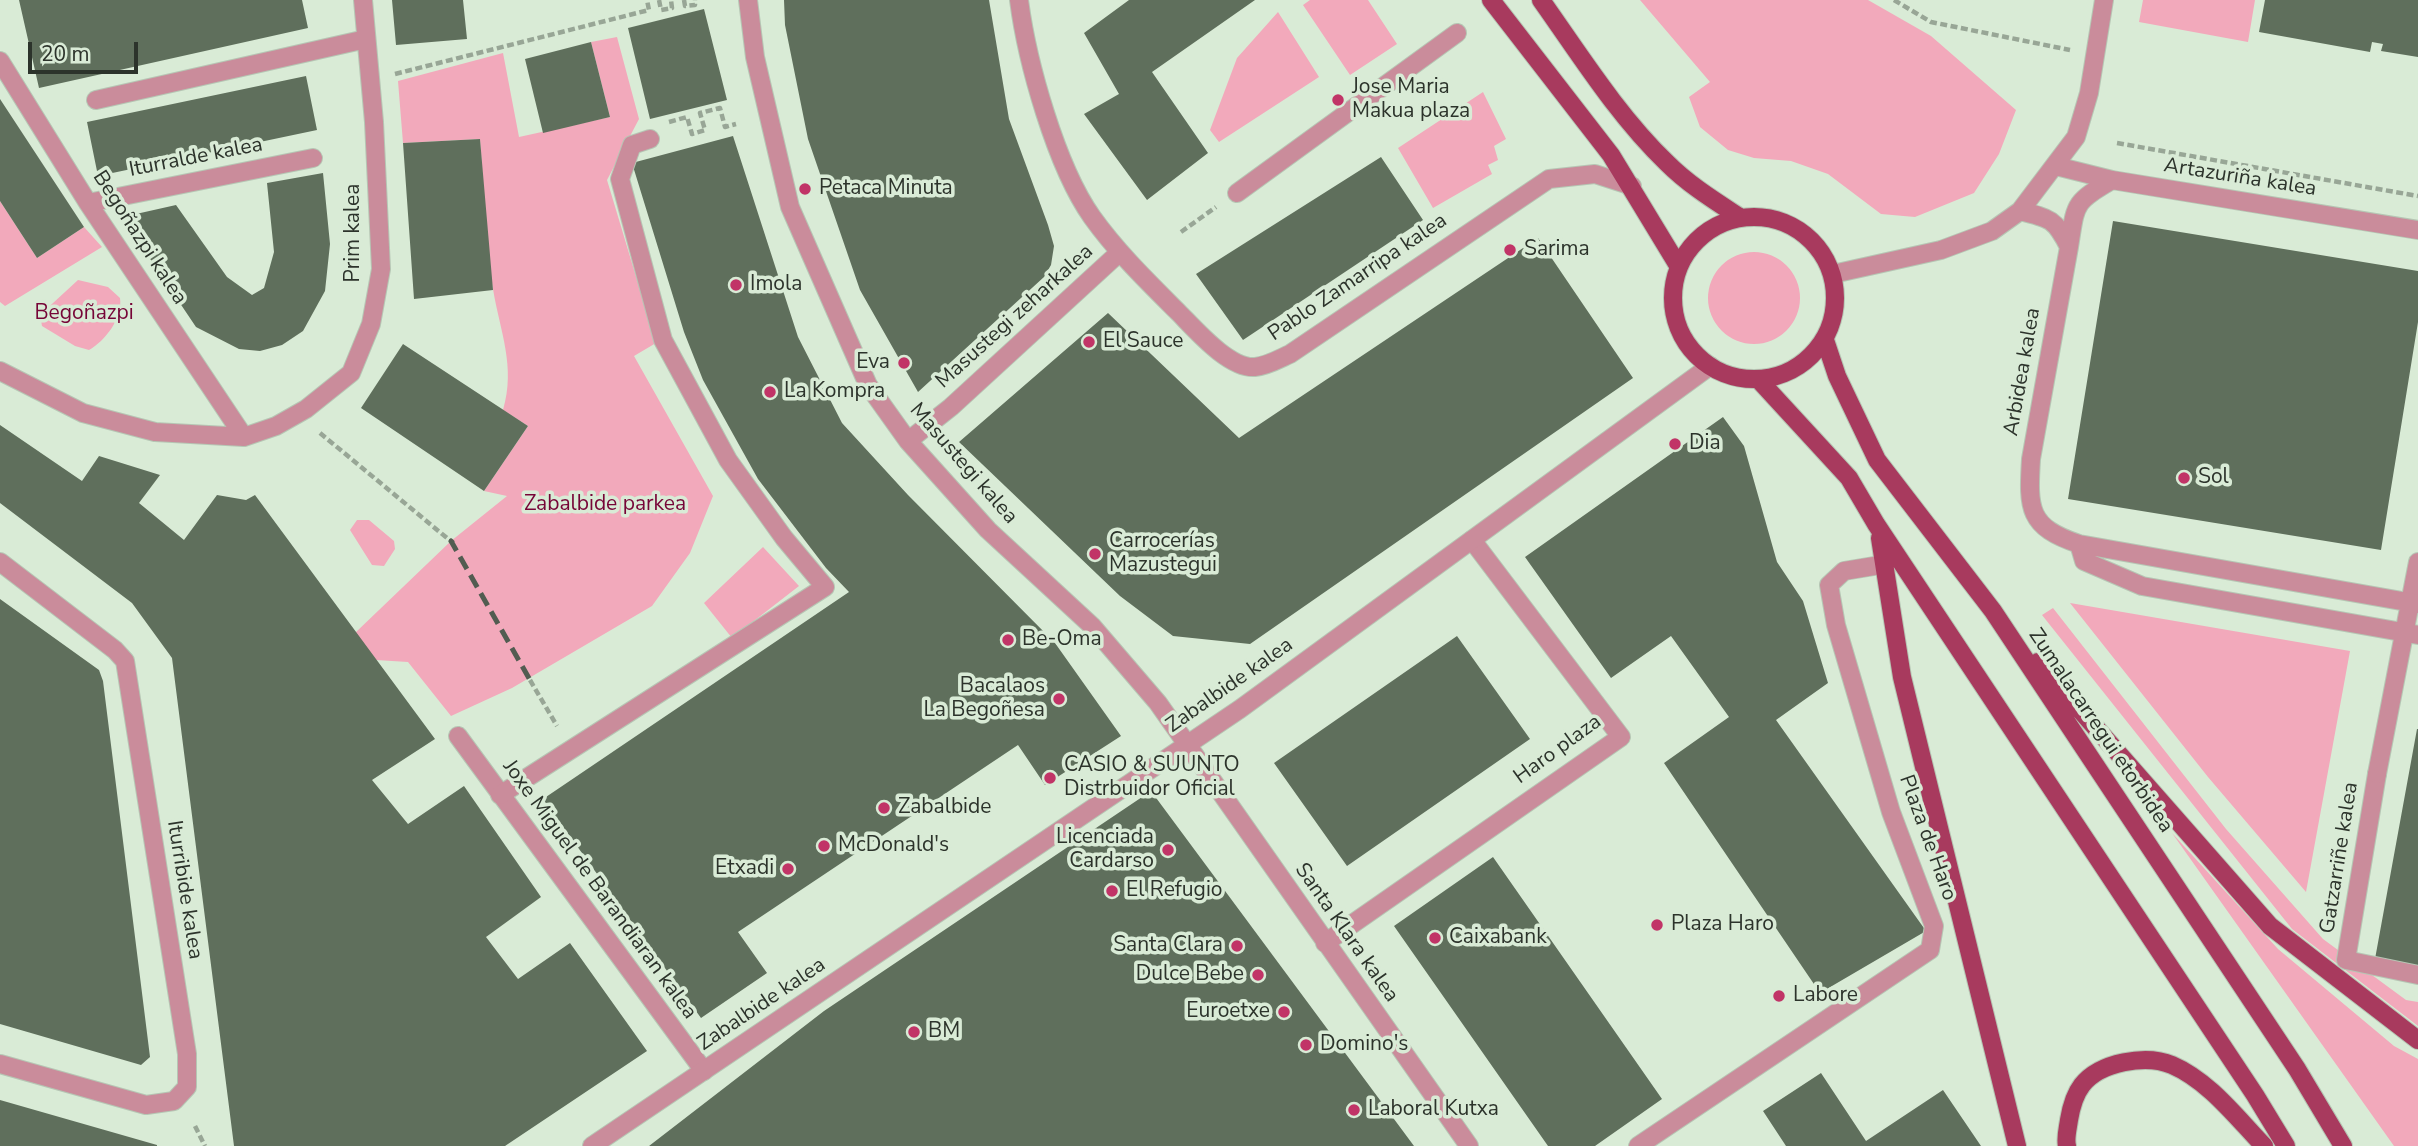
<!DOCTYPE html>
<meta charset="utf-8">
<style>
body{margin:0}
#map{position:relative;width:2418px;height:1146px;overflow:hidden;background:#d9ebd6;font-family:"Nunito Sans",sans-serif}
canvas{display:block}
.scale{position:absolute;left:28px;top:42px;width:110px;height:32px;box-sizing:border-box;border:4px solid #2c332b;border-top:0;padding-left:9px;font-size:21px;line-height:24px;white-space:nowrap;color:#2c332b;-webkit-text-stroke:5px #d9ebd6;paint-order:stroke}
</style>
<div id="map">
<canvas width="2418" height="1146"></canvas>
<div class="scale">20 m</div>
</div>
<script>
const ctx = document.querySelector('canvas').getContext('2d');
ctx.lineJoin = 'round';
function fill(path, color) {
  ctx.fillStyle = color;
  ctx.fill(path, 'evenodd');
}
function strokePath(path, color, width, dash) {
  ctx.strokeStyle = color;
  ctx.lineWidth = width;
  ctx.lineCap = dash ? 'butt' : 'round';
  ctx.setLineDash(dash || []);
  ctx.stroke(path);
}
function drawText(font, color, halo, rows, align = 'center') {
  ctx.font = font + ' "Nunito Sans",sans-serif';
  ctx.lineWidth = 7;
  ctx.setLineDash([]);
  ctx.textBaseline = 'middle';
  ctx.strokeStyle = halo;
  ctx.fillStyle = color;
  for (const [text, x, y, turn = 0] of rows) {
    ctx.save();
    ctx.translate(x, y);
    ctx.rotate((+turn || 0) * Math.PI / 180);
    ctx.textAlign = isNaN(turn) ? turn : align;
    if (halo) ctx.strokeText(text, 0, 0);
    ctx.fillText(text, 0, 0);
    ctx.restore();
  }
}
fill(new Path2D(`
 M1310,0h58l29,44 -47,31 -47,-70z
 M1640,0h228l63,36 85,74 -17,44 -25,39 -59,24 -34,-3 -53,-40 -37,-13 -37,-3 -26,-8 -28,-23 -11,-30 21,-15z
 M2143,0h112l-7,42 -109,-20z
 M1278,12l41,65 -100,65 -9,-12 27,-72z
 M617,37l22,82 -32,61 49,163 -22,13 79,140 -23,57 -38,53 -140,82 -61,28 -43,-54 -32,-2 -21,-27 96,-92 56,-45 -23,-5 44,-65 -25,-16c13,-44 -3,-78 -10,-121 -9,-49 -9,-101 -13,-150l-77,4 -5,-62 105,-28 16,84 91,-20 -19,-75z
 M1483,92l23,47 -12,7 4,14 -10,5 4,9 -59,34 -35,-60z
 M0,201l37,57 47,-31 18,20 -97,59 -5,-4z
 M1708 298a46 46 0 1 1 92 0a46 46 0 1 1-92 0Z
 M78,280l30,7 12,11c3,20 -15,43 -31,52l-14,-4 -33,-20 -2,-11z
 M357,520h12l25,21 1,8 -11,17 -12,-1 -22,-35z
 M763,547l36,39 -67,52 -28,-35z
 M2070,603l280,48 -44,241 -98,-115z
 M2053,608l173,221 97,110 83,61 12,2v24l-126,-97 -250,-314z
 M2172,833l106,116 116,97 24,13v87h-24z`), '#f2a9bb');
fill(new Path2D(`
 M19,0h283l6,28 -269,60z
 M392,0h71l4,39 -71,6z
 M784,0h205l20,119 39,106 6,21 -3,19 -7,12 -126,115 -58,-102 -52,-151 -23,-114z
 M1129,0h126l-103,72 56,81 -61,47 -63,-86 35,-20 -35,-61z
 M2265,0h153v57l-37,-6 2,-7 -11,-2 -2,10 -111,-20z
 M704,9l23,91 -77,19 -22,-91z
 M591,42l19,75 -67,16 -18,-74z
 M306,76l11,54 -219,46 -11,-54z
 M0,99l84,128 -47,31 -37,-57z
 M733,136l65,201 44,86 66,72 147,148 66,93 -76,49 -27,-40 -280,187 29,41 -66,45 -158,-219 306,-207 -23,-24 -68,-89 -55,-99 -19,-48 -52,-169z
 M480,139l13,151 -79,9 -11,-156z
 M1381,157l42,63 -180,120 -47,-66z
 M323,173l7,71 -5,47 -22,40 -21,14 -22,6 -21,-2 -43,-22 -70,-104 10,-9 40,-9 51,72 25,18 12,-7 10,-36 -7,-69z
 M2113,221l305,50v51l-37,228 -313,-51z
 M1538,238l95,140 -383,266 -77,-8 -53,-40 -161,-154 149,-129 131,125z
 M403,344l125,82 -44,65 -123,-83z
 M1723,417l21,29 33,116 26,39 25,82 -52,37 150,211 -106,62 -156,-230 65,-46 -58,-81 -60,42 -86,-121z
 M0,425l82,56 17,-25 61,19 -21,28 45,37 33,-45 29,5 9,-5 180,244 -63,41 36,44 56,-38 77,111 -55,40 32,42 52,-36 77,108 -142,95h-271l-62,-488 -40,-55 -132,-100z
 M0,599l99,71 4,11 47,376 -9,8 -141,-41z
 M1457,636l73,103 -183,127 -73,-103z
 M2417,729h1v238l-43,-8z
 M1151,791l263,355h-765l175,-135z
 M1493,857l169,242 -67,47h-47l-154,-220z
 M1821,1073l45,68 77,-51 38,56h-195l-23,-35z
 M0,1100l157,45v1h-157z`), '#5f6f5c');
const service = new Path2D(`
 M2410,603l8,-41
 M458,736l246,335`);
const pedestrian = new Path2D(`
 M1237,193l220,-160
 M2377,774l-31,186 72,15
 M500,795l325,-208 -41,-49 -56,-78 -65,-120 -43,-161 12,-34 18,-6
 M1325,943l296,-206 -149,-197`);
const minor = new Path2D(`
 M748,0l7,57 35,150 78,178 40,56 80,89 104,96 66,77 311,443
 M1019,0c8,62 37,166 73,217 25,35 56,65 86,95 17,17 51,57 77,55 12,-1 24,-8 35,-13l259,-175 46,-5 37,12
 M0,61l88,142 156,234
 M96,100l270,-61
 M2056,166l56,14 306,50
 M88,203l225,-45
 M2020,211c30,7 35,8 49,36l-38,212c-3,50 -3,68 48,85l339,60
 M2069,247c7,-44 4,-44 43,-67
 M1833,274l108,-24 51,-19 28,-20 56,-74 13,-44 15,-93
 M0,371l83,42 72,19 89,5 32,-11 30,-17 45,-36 20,-49 10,-55 -7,-147 -11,-122
 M908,441l43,-34 169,-155
 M2079,544l5,17 58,25 276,49
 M0,562l115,88 10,11 62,393v33l-13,14 -28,4 -146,-41
 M2377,774l33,-171
 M592,1146l648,-437 470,-343
 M1638,1146l292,-196 4,-24 -43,-114 -55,-187 -7,-40 15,-14 42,-7`);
const primary = new Path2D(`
 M1491,0l120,155 68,112
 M1541,0c39,55 77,116 126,163 22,22 48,38 74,55
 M1673 298a81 81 0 1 1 162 0a81 81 0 1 1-162 0Z
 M1825,340l12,36 40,84 116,151 304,458 46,77
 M1758,379l91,99 27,46 379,571 31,51
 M1880,538l22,139 115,469
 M2038,662l232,264 148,114
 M2067,1146c-2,-8 1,-18 2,-26 2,-12 6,-26 13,-35 18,-23 64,-31 90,-20 37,16 64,52 92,81`);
strokePath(service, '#b6c6b4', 20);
strokePath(pedestrian, '#b6c6b4', 20);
strokePath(minor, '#b6c6b4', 20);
strokePath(primary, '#b6c6b4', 20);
strokePath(new Path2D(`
 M659,0l2,10 11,-2 -1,-8
 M684,0l1,6 10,-1v-5
 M1894,0l37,22 139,28
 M395,74l254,-64 -2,-10
 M669,122l18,-5 5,17 13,-4 -5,-17 20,-5 5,19 11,-3
 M2117,143l301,53
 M1181,232l35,-25
 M320,433l133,110
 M530,680l27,46
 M195,1126l10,20`), '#98a696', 4.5, [7, 3.5]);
strokePath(service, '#ca8c9b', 18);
strokePath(pedestrian, '#ca8c9b', 18);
strokePath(minor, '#ca8c9b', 18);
strokePath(primary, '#a83a5e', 18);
strokePath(new Path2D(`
 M453,543l-2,-2 79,139`), '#525c51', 5, [14, 7]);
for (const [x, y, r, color] of [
 [1338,100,7,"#c13467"],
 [805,189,7,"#c13467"],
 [1510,250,7,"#c13467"],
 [736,285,7,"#c13467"],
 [1089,342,7,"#c13467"],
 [904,363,7,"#c13467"],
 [770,392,7,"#c13467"],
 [1675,444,7,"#c13467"],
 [2184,478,7,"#c13467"],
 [1095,554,7,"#c13467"],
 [1008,640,7,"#c13467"],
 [1059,699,7,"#c13467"],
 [1050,778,7,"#c13467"],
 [884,808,7,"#c13467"],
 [824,846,7,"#c13467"],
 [1168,850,7,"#c13467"],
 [788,869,7,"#c13467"],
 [1112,891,7,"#c13467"],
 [1657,925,7,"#c13467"],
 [1435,938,7,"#c13467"],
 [1237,946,7,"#c13467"],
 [1258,975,7,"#c13467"],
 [1779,996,7,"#c13467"],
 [1284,1012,7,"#c13467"],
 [914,1032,7,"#c13467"],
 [1306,1045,7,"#c13467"],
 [1354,1110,7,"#c13467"]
]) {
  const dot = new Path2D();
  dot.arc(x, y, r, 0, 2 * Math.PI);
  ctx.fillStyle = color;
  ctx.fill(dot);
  strokePath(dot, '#d9ebd6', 2.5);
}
drawText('21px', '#2c332b', '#d9ebd6', [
 ["Jose Maria",1352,88],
 ["Makua plaza",1352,112],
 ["Petaca Minuta",819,189],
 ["Sarima",1524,250],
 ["Imola",750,285],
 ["El Sauce",1103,342],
 ["Eva",890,363,"right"],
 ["La Kompra",784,392],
 ["Dia",1689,444],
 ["Sol",2198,478],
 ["Carrocerías",1109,542],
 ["Mazustegui",1109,566],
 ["Be-Oma",1022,640],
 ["Bacalaos",1045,687,"right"],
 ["La Begoñesa",1045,711,"right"],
 ["CASIO & SUUNTO",1064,766],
 ["Distrbuidor Oficial",1064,790],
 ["Zabalbide",898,808],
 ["Licenciada",1154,838,"right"],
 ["Cardarso",1154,862,"right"],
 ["McDonald's",838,846],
 ["Etxadi",774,869,"right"],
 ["El Refugio",1126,891],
 ["Plaza Haro",1671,925],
 ["Caixabank",1449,938],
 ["Santa Clara",1223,946,"right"],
 ["Dulce Bebe",1244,975,"right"],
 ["Labore",1793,996],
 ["Euroetxe",1270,1012,"right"],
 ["BM",928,1032],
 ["Domino's",1320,1045],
 ["Laboral Kutxa",1368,1110]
], 'left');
drawText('21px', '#2c332b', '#d9ebd6', [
 ["Iturralde kalea",196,158,-11],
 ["Artazuriña kalea",2240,178,9],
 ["Prim kalea",354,233,-90],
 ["Begoñazpi kalea",139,238,57],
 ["Pablo Zamarripa kalea",1358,278,-34],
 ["Masustegi zeharkalea",1015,317,-42],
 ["Arbidea kalea",2023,372,-80],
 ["Masustegi kalea",963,464,49],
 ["Zabalbide kalea",1230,686,-35],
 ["Zumalacarregui etorbidea",2100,731,56],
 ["Haro plaza",1558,750,-36],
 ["Plaza de Haro",1927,838,70],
 ["Gatzarriñe kalea",2340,858,-81],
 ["Iturribide kalea",184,890,81],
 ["Joxe Miguel de Barandiaran kalea",599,890,54],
 ["Santa Klara kalea",1346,933,55],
 ["Zabalbide kalea",762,1005,-34]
]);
drawText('21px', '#760537', '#d9ebd6', [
 ["Begoñazpi",84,314],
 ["Zabalbide parkea",605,505]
]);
</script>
